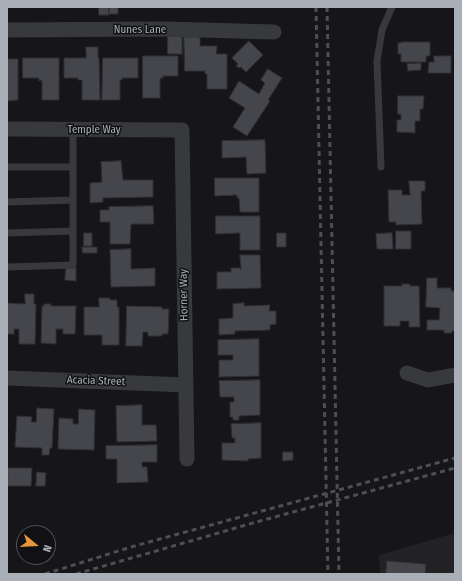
<!DOCTYPE html>
<style>
body{margin:0}
#map{position:relative;width:462px;height:581px;overflow:hidden;background:#161618;font-family:"Fira Sans Condensed",sans-serif}
canvas{display:block}
.frame{position:absolute;inset:0;border:8px solid #a8afb7;pointer-events:none}
.north{position:absolute;left:16px;top:525px;width:40px;height:40px;box-sizing:border-box;background:#111113;border:1px solid #4d5055;border-radius:50%;rotate:108deg;font-size:11px;font-weight:700;line-height:16px;text-align:center;color:#a8afb7}
.north::after{content:'';display:block;margin:auto;width:14px;height:18px;background:#e9933d;clip-path:polygon(50% 0,100% 100%,50% 72%,0 100%)}
</style>
<div id="map">
<canvas width="462" height="581"></canvas>
<div class="frame"></div>
<div class="north">N</div>
</div>
<script>
const ctx = document.querySelector('canvas').getContext('2d');
ctx.lineJoin = 'round';
function fill(path, color) {
  ctx.fillStyle = color;
  ctx.fill(path, 'evenodd');
}
function strokePath(path, color, width, dash) {
  ctx.strokeStyle = color;
  ctx.lineWidth = width;
  ctx.lineCap = dash ? 'butt' : 'round';
  ctx.setLineDash(dash || []);
  ctx.stroke(path);
}
function drawText(font, color, halo, rows, align = 'center') {
  ctx.font = font + ' "Fira Sans Condensed",sans-serif';
  ctx.lineWidth = 3;
  ctx.setLineDash([]);
  ctx.textBaseline = 'middle';
  ctx.strokeStyle = halo;
  ctx.fillStyle = color;
  for (const [text, x, y, turn = 0] of rows) {
    ctx.save();
    ctx.translate(x, y);
    ctx.rotate((+turn || 0) * Math.PI / 180);
    ctx.textAlign = isNaN(turn) ? turn : align;
    if (halo) ctx.strokeText(text, 0, 0);
    ctx.fillText(text, 0, 0);
    ctx.restore();
  }
}
fill(new Path2D(`
 M455,533v41h-75l-1,-19z`), '#222225');
const building = new Path2D(`
 M99,7h10v8h-10z
 M109,7h9v7h-9z
 M168,36h14v18h-14z
 M184,37h16v9h17l-1,8h11v35h-20v-15h-2v-3h-20z
 M249,41l14,14 -17,17 -5,-5 -2,1 -3,-2 2,-2 -6,-6z
 M401,42h29v14h-4v6h-25v-8h-3v-11h3z
 M86,47h12v11h1l1,42h-18v-20h-4v-2h-14v-20h22z
 M143,56h35v20h-15v2h-3v20h-17z
 M434,56h17v17h-23l1,-11h5z
 M23,58h36v42h-17v-20l-3,1v-3h-16z
 M103,58h35v20h-16v2h-2v20h-18z
 M7,59h11v41l-11,1z
 M421,63v7l-13,1 -1,-7z
 M268,69l14,9 -14,22 2,1 -23,35 -14,-9 12,-19 -16,-10 10,-17 20,13 6,-11 -4,-3z
 M398,96h26l-1,13h-3v12h-5v12l-18,-1v-12h4v-6h-3z
 M265,140l1,33 -19,1 -1,-17 -24,1v-17z
 M121,161l2,19h30v17l-50,1v4l-13,1v-20l12,-1 -1,-20z
 M215,178h44v34h-19l-1,-14h-2v-3l-22,1z
 M409,181h16v10h-4l1,33 -26,1v-3h-7l-1,-32h14v5h8z
 M153,206l1,18h-23l-1,20h-20v-22h-10v-12h9v-3z
 M216,216h44v34h-20v-17l-24,1z
 M396,231h15v18h-15z
 M84,233h8v13h-8z
 M277,233h9v14h-9z
 M392,233l1,16h-16l-1,-15z
 M82,247h15v6h-14z
 M131,249v20l24,-1v18l-44,1 -1,-37z
 M240,255h20l1,33 -44,1v-17h14v-4h8l2,1z
 M66,268h10v13l-11,-1z
 M427,278h10v10h14v3h4v40h-3v2h-8v-3h-17v-10h12l1,-12 -14,-1z
 M402,284h8v2h9l1,41h-11v-6h-9v5h-16v-40h18z
 M25,294h9v10h2l-1,40h-16v-15h-5v5h-7v-31l18,1z
 M99,298h11v2h7v7h2v38h-17v-10h-18v-28h15z
 M244,303v3l26,-1 -1,6h7v13l-6,1v5l-35,1v3l-16,1v-16l14,-1v-14z
 M44,304h7v2h25l-1,28h-12v-5h-7v15l-15,-1 1,-37h2z
 M127,306l35,1v2h7l-1,25h-6v2h-14v-4h-5l-1,14h-16z
 M259,339v37l-40,1v-17h14v-5h-15v-15z
 M260,380v35l-21,1v4h-6v-3h-3v-15h4v-5h-14l-1,-16z
 M142,405v20h14l1,16 -40,1 -1,-36z
 M37,408l17,1 -2,39h-2l-1,7h-7v-7l-27,-1 2,-31 15,1 -1,5h5z
 M79,409l16,1 -1,40 -36,-1 1,-31 14,1v5h5z
 M261,423v35l-13,1v2l-26,-1v-17h13v-5h-3l-1,-14z
 M157,445v17h-15v5h5l1,15 -31,1v-24h-11v-13z
 M283,452h10v8l-10,1z
 M8,468h24l-1,18h-23z
 M37,472l9,1 -1,13h-9z
 M387,561l39,3 -1,10h-39z`);
fill(building, '#45464b');
strokePath(building, '#303034', 1);
strokePath(new Path2D(`
 M7,167h66
 M381,167l-4,-106 5,-31 10,-23
 M7,202l66,-2
 M7,233l66,-2
 M7,267l66,-2v-136`), '#37393c', 7);
strokePath(new Path2D(`
 M7,30l158,-1 109,3
 M7,129l175,1 5,329
 M407,373l21,7 27,-5
 M7,378l179,7`), '#37393c', 15);
strokePath(new Path2D(`
 M316,7l12,567
 M327,7l12,567
 M45,574l86,-27 324,-89
 M76,574l184,-53 195,-53`), '#4c4f53', 3, [5, 4]);
drawText('11px', '#a8afb7', '#111113', [
 ["Nunes Lane",140,30],
 ["Temple Way",94,130],
 ["Horner Way",184,295,-91],
 ["Acacia Street",96,381,2]
]);
</script>
